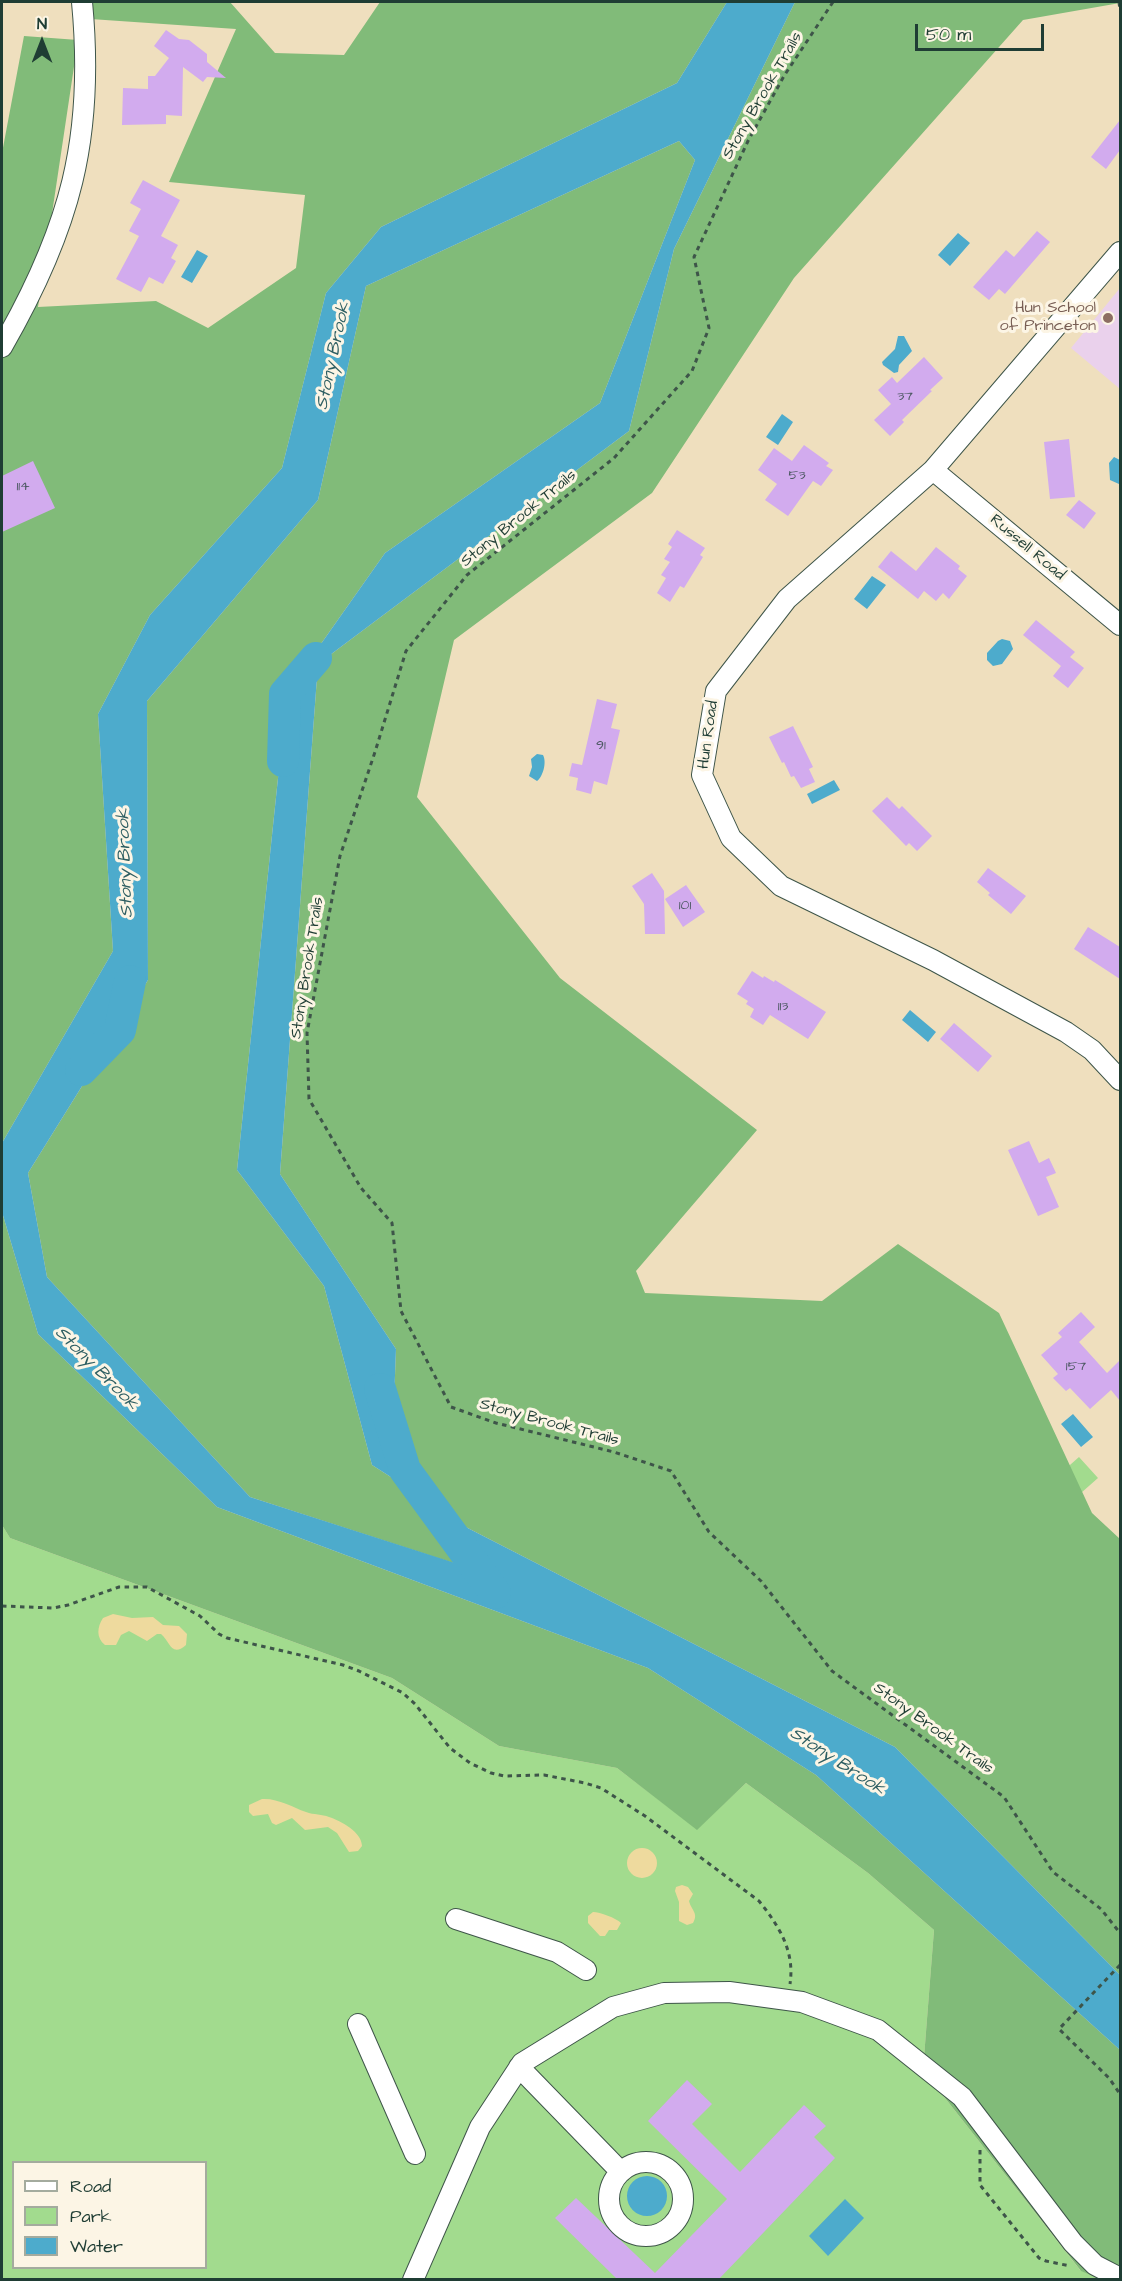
<!DOCTYPE html>
<style>
body{margin:0}
#map{position:relative;width:1122px;height:2281px;overflow:hidden;background:#efdfbe;font-family:"Architects Daughter",sans-serif}
canvas{display:block}
.frame{position:absolute;inset:0;border:3px solid #1f3d34;pointer-events:none}
.legend{position:absolute;left:12px;top:2161px;width:195px;height:108px;box-sizing:border-box;background:#fcf5e5;border:2px solid #a4ab9e;margin:0;padding:8px 10px;list-style:none;font-size:18px;color:#1f3d34}
.legend li{display:flex;align-items:center;gap:12px;height:30px}
.legend b{width:30px;border:2px solid #a4ab9e}
.north{position:absolute;left:12px;top:12px;width:60px;height:60px;-webkit-text-stroke:4px #fcf5e5;paint-order:stroke;rotate:0deg;font-size:16px;font-weight:700;line-height:24px;text-align:center;color:#1f3d34}
.north::after{content:'';display:block;margin:auto;width:21px;height:27px;background:#1f3d34;clip-path:polygon(50% 0,100% 100%,50% 72%,0 100%)}
.scale{position:absolute;left:915px;top:24px;width:129px;height:27px;box-sizing:border-box;border:3px solid #1f3d34;border-top:0;padding-left:8px;font-size:18px;line-height:21px;white-space:nowrap;color:#1f3d34;-webkit-text-stroke:4px #fcf5e5;paint-order:stroke}
</style>
<div id="map">
<canvas width="1122" height="2281"></canvas>
<div class="frame"></div>
<ul class="legend">
<li><b style="height:8px;background:#fff"></b>Road</li>
<li><b style="height:16px;background:#a2db8e"></b>Park</li>
<li><b style="height:16px;background:#4dabcc"></b>Water</li>
</ul>
<div class="north">N</div>
<div class="scale">50 m</div>
</div>
<script>
const ctx = document.querySelector('canvas').getContext('2d');
ctx.lineJoin = 'round';
function fill(path, color) {
  ctx.fillStyle = color;
  ctx.fill(path, 'evenodd');
}
function strokePath(path, color, width, dash) {
  ctx.strokeStyle = color;
  ctx.lineWidth = width;
  ctx.lineCap = dash ? 'butt' : 'round';
  ctx.setLineDash(dash || []);
  ctx.stroke(path);
}
function drawText(font, color, halo, rows, align = 'center') {
  ctx.font = font + ' "Architects Daughter",sans-serif';
  ctx.lineWidth = 6;
  ctx.setLineDash([]);
  ctx.textBaseline = 'middle';
  ctx.strokeStyle = halo;
  ctx.fillStyle = color;
  for (const [text, x, y, turn = 0] of rows) {
    ctx.save();
    ctx.translate(x, y);
    ctx.rotate((+turn || 0) * Math.PI / 180);
    ctx.textAlign = isNaN(turn) ? turn : align;
    if (halo) ctx.strokeText(text, 0, 0);
    ctx.fillText(text, 0, 0);
    ctx.restore();
  }
}
fill(new Path2D(`
 M1120,288v101l-49,-41z`), '#ead1ec');
fill(new Path2D(`
 M1079,1457l19,21 -17,15 -19,-21z
 M2,1525l8,13 382,140 107,68 118,22 80,61 49,-46 122,90 66,57 -11,140 157,200 20,9 -1098,1zM14,2162h192v106h-192z`), '#a2db8e');
fill(new Path2D(`
 M75,2h155l45,51 69,2 36,-53h347l-50,81 -296,144 -55,66 -44,175 -132,147 -52,99 15,237 -111,192v-990l22,-117 54,4 -40,267 118,-6 52,27 88,-60 9,-73 -136,-13 67,-153 -160,-11z
 M795,2h325v1l-97,17 -229,258 -142,215 -198,147 -37,157 143,181 197,152 -121,141 9,22 177,8 76,-57 101,69 93,200 28,26v436l-225,-228 -441,-226 -62,-66 4,-106 -116,-175 38,-510 311,-233 45,-182z
 M679,141l16,19 -95,243 -215,150 -98,139 -50,478 87,116 48,179 47,30 65,78 -234,-76 -203,-220 -19,-104 120,-193 -1,-279 171,-201 48,-214z
 M2,1212l36,122 179,173 431,161 168,107 304,275v229h-20l-19,-8 -158,-201 11,-140 -66,-57 -122,-90 -49,47 -80,-62 -118,-22 -107,-68 -382,-140 -8,-13z`), '#81bb79');
fill(new Path2D(`
 M113,1614l19,4 21,-1 10,8 16,1 8,8 -1,11c-15,13 -16,-4 -25,-11h-4l-10,7 -18,-10 -8,4 -5,10h-11c-9,-7 -8,-18 -2,-27z
 M262,1799c16,-1 30,8 44,13 8,3 16,2 23,5 12,4 33,15 33,29l-4,5 -9,1 -12,-19 -9,-6 -23,3 -13,-12 -16,7 -4,-2 -4,-9 -15,2 -4,-4v-7z
 M627 1863a15 15 0 1 1 30 0a15 15 0 1 1-30 0Z
 M682,1885l6,2 5,7 -4,7c2,9 10,12 4,22l-6,2 -8,-4v-19l-4,-11 1,-4z
 M593,1912c7,0 23,6 28,11l-4,7h-8l-4,6h-5l-12,-13v-7z`), '#eeda9e');
fill(new Path2D(`
 M727,2h68l-121,247 -45,182 -311,233 -38,510 116,175 -4,106 62,66 441,226 225,228v75l-304,-275 -168,-107 -431,-161 -179,-173 -36,-122v-69l111,-192 -15,-237 52,-99 132,-147 44,-175 55,-66 296,-144zM679,141l16,19 -95,243 -215,150 -98,139 -50,478 87,116 48,179 47,30 64,77 -233,-75 -203,-220 -19,-104 120,-193 -1,-279 171,-201 48,-214z
 M958,233l12,10 -20,23 -12,-11z
 M197,250l11,6 -16,27 -11,-6z
 M898,336h6l8,15 -13,14 -1,7 -4,1 -11,-8 -1,-3 13,-13z
 M782,414l11,8 -15,23 -12,-8z
 M1114,457l6,3v23l-1,1 -9,-4 -1,-17z
 M872,576l14,9 -19,24 -13,-10z
 M1002,639l8,2 3,8 -11,15 -9,2 -6,-6v-7l11,-12z
 M537,754l6,1c4,7 0,22 -6,26l-8,-5 3,-9 -1,-8z
 M834,780l6,10 -28,14 -5,-10z
 M910,1010l26,22 -8,10 -26,-22z
 M1073,1414l20,23 -12,10 -20,-23z
 M627 2196a20 20 0 1 1 40 0a20 20 0 1 1-40 0Z
 M845,2199l19,19 -36,38 -19,-20z`), '#4dabcc');
strokePath(new Path2D(`
 M283,761l2,-67 31,-36
 M81,1070l39,-40 10,-49
 M380,1389l25,81 90,123`), '#4dabcc', 32);
fill(new Path2D(`
 M166,30l13,9 10,1 18,14v8l19,16 -19,-1 -4,5 -20,-15 -1,49 -16,-1v9l-44,1 1,-37 25,1v-13h7l14,-18 -15,-12z
 M1120,120v30l-14,19 -15,-12z
 M143,180l37,20 -19,36 17,9 -7,13 5,3 -13,23 -14,-7 -8,15 -25,-13 23,-43 -10,-5 12,-22 -11,-6z
 M1037,231l13,11 -45,52 -6,-5 -10,11 -16,-13 33,-37 8,7z
 M924,357l19,21 -13,12 2,1 -30,29 2,2 -14,14 -16,-16 17,-16 -13,-14 14,-13 5,6z
 M1069,439l6,58 -25,2 -6,-57z
 M804,445l25,18 -3,3 7,4 -12,16 -8,-5 -25,35 -23,-16 12,-16 -19,-14 16,-22 18,13z
 M33,461l22,47 -53,24v-56z
 M1079,500l17,13 -12,16 -18,-14z
 M677,530l28,18 -5,7 3,2 -19,31 -4,-2 -10,16 -13,-9 9,-15 -5,-3 9,-13 -6,-3 8,-12 -4,-3z
 M936,547l24,19 -2,3 9,7 -18,23 -6,-6 -7,8 -12,-10 -6,8 -40,-32 13,-16 25,20z
 M1036,620l39,32 -5,5 14,11 -16,20 -15,-12 8,-10 -38,-31z
 M597,699l20,5 -6,24 9,2 -13,55 -13,-4 -3,13 -15,-4 2,-12 -9,-2 3,-13 10,2z
 M793,726l20,41 -4,2 6,13 -14,6 -7,-12 -3,1 -7,-15 -2,1 -13,-26z
 M887,797l12,12 3,-3 30,30 -15,15 -8,-8 -3,3 -34,-35z
 M988,868l38,28 -15,18 -23,-19 2,-2 -13,-11z
 M652,873l12,18 1,43h-20l-1,-30 -12,-18z
 M686,885l19,27 -22,15 -18,-28z
 M1088,927l32,20v32l-46,-30z
 M752,971l11,7 1,-2 10,6 1,-2 51,32 -18,27 -38,-24 -7,10 -13,-8 4,-8 -8,-5 2,-3 -11,-7z
 M954,1023l38,33 -14,16 -38,-33z
 M1029,1141l10,22 10,-5 7,15 -10,4 13,30 -21,9 -30,-66z
 M1081,1312l14,15 -16,15 28,31 13,-13v41l-9,-11 -21,19 -20,-21 -4,3 -13,-13 5,-4 -17,-19 21,-18 -4,-4z
 M687,2080l25,24 -20,20 48,48 64,-67 22,21 -12,11 21,21 -117,122h-100l-63,-62 21,-20 79,75 72,-74 -79,-78z`), '#d2abee');
const minor = new Path2D(`
 M1120,252l-187,218 -146,129 -71,92 -14,84 29,63 50,48 152,74 133,72 26,18 28,30
 M2,347c68,-118 93,-209 80,-345
 M933,470l187,155
 M456,1919l101,33 29,18
 M358,2024l57,130
 M519,2067l102,105
 M609 2199a37 37 0 1 1 74 0a37 37 0 1 1-74 0Z
 M413,2280l67,-153 42,-64 91,-56 51,-14 65,-1 73,10 76,28 84,67 111,146 22,22 25,13`);
strokePath(minor, '#3e5549', 22);
strokePath(new Path2D(`
 M833,2l-49,74 -36,65 -54,116 15,71 -17,43 -78,87 -147,117 -61,76 -31,101 -35,104 -33,177 2,66 52,89 31,35 9,88 50,96 45,16 118,29 57,19 38,61 52,49 71,90 172,126 49,75 48,37 19,24
 M1119,2l1,8
 M2,1606l51,2 15,-3 51,-18h28l53,29 19,18 8,4 116,27 16,6 44,22 12,11 35,44 20,15 21,10 13,3 40,-1 41,8 16,5 44,28 114,85c20,25 36,50 31,83
 M1120,1965l-61,64 50,49 11,16
 M980,2150v35l59,73 7,3 24,5`), '#3e5549', 3, [4.5, 4.5]);
strokePath(minor, '#fff', 20);
for (const [x, y, r, color] of [
 [1108,318,6,"#8d6e63"]
]) {
  const dot = new Path2D();
  dot.arc(x, y, r, 0, 2 * Math.PI);
  ctx.fillStyle = color;
  ctx.fill(dot);
  strokePath(dot, '#fcf5e5', 2);
}
drawText('14px', '#4c5862', null, [
 ["37",905,397],
 ["53",797,476],
 ["114",23,487],
 ["91",601,746],
 ["101",685,906],
 ["113",783,1007],
 ["157",1076,1367]
]);
drawText('16px', '#1f3d34', '#fcf5e5', [
 ["Stony Brook Trails",763,96,-60],
 ["Stony Brook Trails",519,519,-39],
 ["Russell Road",1027,548,40],
 ["Hun Road",709,735,-82],
 ["Stony Brook Trails",308,968,-81],
 ["Stony Brook Trails",549,1423,15],
 ["Stony Brook Trails",933,1729,36]
]);
drawText('16px', '#785e54', '#fcf5e5', [
 ["Hun School",1096,309],
 ["of Princeton",1096,327]
], 'right');
drawText('italic 18px', '#2d5e62', '#fcf5e5', [
 ["Stony Brook",334,356,-78],
 ["Stony Brook",126,863,-92],
 ["Stony Brook",96,1369,45],
 ["Stony Brook",837,1762,33]
]);
</script>
